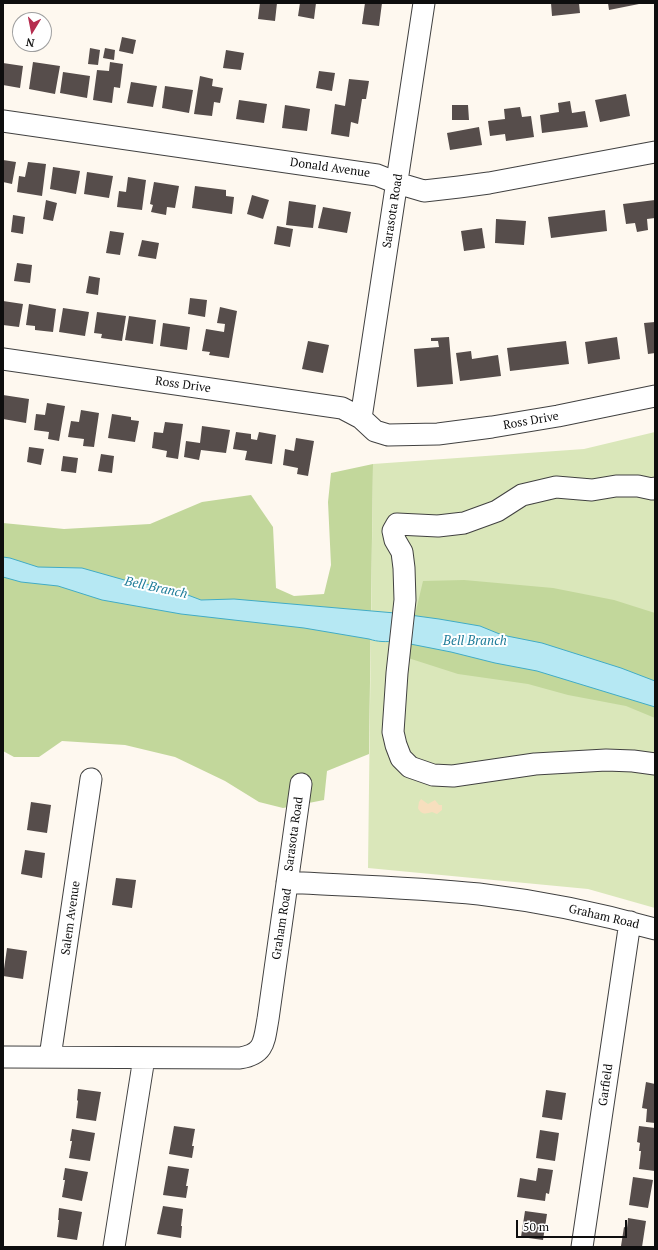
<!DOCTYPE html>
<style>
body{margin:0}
#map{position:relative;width:658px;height:1250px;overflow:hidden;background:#fef8ef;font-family:"PT Serif",serif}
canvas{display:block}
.frame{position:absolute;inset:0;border:4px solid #0e0e0e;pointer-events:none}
.north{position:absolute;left:12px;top:12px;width:40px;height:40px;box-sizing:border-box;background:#fff;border:1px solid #9f9f9f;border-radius:50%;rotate:190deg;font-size:11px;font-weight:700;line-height:16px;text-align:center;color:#0e0e0e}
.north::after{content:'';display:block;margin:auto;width:14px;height:18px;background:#b62d4f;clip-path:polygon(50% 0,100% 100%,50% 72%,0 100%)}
.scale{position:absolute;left:516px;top:1220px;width:111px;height:18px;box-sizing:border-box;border:2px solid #0e0e0e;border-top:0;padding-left:5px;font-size:12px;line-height:14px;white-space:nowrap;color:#0e0e0e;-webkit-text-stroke:3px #fff;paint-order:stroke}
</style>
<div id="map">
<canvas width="658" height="1250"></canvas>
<div class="frame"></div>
<div class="north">N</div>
<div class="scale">50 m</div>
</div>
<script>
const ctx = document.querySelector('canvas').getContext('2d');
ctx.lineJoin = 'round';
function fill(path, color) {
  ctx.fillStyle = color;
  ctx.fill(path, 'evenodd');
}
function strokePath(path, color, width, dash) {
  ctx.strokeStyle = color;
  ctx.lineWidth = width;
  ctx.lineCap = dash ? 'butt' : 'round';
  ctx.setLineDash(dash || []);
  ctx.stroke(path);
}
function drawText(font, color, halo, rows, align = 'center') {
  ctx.font = font + ' "PT Serif",serif';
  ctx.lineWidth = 4;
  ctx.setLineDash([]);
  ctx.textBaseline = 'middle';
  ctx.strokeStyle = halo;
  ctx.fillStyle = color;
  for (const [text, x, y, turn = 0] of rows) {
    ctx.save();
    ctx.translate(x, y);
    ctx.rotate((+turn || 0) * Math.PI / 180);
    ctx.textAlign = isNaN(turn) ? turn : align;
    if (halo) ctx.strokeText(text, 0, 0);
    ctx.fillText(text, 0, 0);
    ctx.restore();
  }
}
fill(new Path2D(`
 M655,432v476l-67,-19 -220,-21 5,-404 211,-15z`), '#dae7ba');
fill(new Path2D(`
 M373,464l-4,290 -42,17 -3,29 -41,8 -24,-6 -34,-21 -50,-24 -50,-12 -63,-4 -23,16h-25l-11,-6v-228l61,6 86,-5 52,-22 49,-7 22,32 3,61 18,8 30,-2 7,-29 -3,-63 3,-29z
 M464,580l89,8 61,12 41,13v105l-29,-12 -58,-11 -40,-11 -70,-10 -53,-17 18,-76z`), '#c2d79b');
fill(new Path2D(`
 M421,799l7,5 7,-4 4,5h3v5l-5,4 -5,-2c-6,2 -11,3 -14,-4l1,-6z`), '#f7dfbe');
const water = new Path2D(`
 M3,557l7,1 28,9 44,1 46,13 44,8 29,11 33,-1 161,14 44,6 41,7 22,9 40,8 79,25 34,13v26l-118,-36 -42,-8 -44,-11 -56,-11c-9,1 -17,1 -26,-2l-65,-11 -123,-14 -79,-14 -44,-14 -37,-4 -18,-5z`);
fill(water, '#b6e8f3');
strokePath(water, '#41acc6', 1);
fill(new Path2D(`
 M260,3h17l-2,18 -17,-2z
 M300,3h16l-2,16 -16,-3z
 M365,3h17l-3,23 -17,-2z
 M551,3h28l1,10 -28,3z
 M608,3h30l1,1 -30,6z
 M122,37l14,3 -3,14 -14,-3z
 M90,48l10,2 -2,15 -10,-1z
 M105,48l10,2 -1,10 -11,-2z
 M226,50l18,3 -3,17 -18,-2z
 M33,62l27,4 -5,28 -26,-5z
 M110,62l13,2 -3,24 -6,-1 -2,16 -19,-3 4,-30 12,1z
 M3,63l20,3 -3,22 -17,-3z
 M319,71l16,2 -3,18 -16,-3z
 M63,72l27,4 -3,22 -27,-5z
 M200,76l13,3 -1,7 11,2 -3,15 -6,-1 -2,14 -18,-2z
 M349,79l20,2 -3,18h-4l-4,25 -7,-2 -2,15 -18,-3 4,-30 10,2z
 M131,82l26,4 -4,21 -26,-4z
 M165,86l28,4 -4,23 -27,-5z
 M626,94l4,22 -30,6 -5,-22z
 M239,100l28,4 -3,19 -28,-4z
 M570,101l2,12 13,-2 3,16 -46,6 -2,-18 19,-3 -1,-9z
 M285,105l25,4 -3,22 -25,-3z
 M452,105h16l1,15h-17z
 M520,107l2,10 9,-1 3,21 -28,4 -1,-7 -15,2 -2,-15 17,-2 -1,-10z
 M479,127l3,18 -32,5 -3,-17z
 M3,160l13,2 -4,22 -9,-2z
 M28,162l18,2 -4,32 -25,-4 2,-16 6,1z
 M53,167l27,4 -4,23 -26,-5z
 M87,172l26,4 -4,22 -25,-4z
 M128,177l18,3 -4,30 -25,-3 2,-16 7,1z
 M154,182l25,4 -4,22 -8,-1 -1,8 -15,-3 2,-7 -3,-1z
 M195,186l31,4v6l8,1 -2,17 -40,-6z
 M252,195l17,5 -6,19 -16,-5z
 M46,200l11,3 -4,18 -10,-2z
 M655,200v18l-8,1 1,11 -11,2 -2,-9 -9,1 -3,-20z
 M289,201l27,4 -3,23 -27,-3z
 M323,207l28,5 -4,21 -29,-5z
 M605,210l2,21 -56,7 -3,-21z
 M13,215l12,2 -2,17 -12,-2z
 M496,219l30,2 -2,24 -29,-2z
 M277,226l16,3 -3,18 -16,-3z
 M482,228l3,20 -21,3 -3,-20z
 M110,231l14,2 -4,22 -14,-2z
 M142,240l17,3 -3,16 -18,-3z
 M17,263l15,2 -2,18 -16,-2z
 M89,276l11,2 -2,17 -12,-2z
 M190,298l17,2 -2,17 -17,-3z
 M3,301l20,3 -4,23 -16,-2z
 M29,304l27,5 -3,23 -18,-2v-4l-9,-1z
 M220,307l17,4 -8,47 -20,-3 1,-3 -8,-1 4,-22 18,3 1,-8 -8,-1z
 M63,308l26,4 -4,24 -26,-4z
 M97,312l29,4 -4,25 -21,-3 1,-4 -8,-1z
 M129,316l27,4 -3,24 -28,-4z
 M655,322v31l-7,1 -4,-31z
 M163,323l27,4 -3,23 -27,-4z
 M449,337l4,47 -36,3 -3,-38 25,-2 -1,-6h-7v-3z
 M617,337l3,22 -32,5 -3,-22z
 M308,341l21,4 -6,28 -21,-4z
 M566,341l3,23 -59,7 -3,-23z
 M471,351l1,8 26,-4 3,21 -41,5 -4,-28z
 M3,395l26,4 -3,24 -23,-4z
 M47,403l18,3 -6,35 -11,-2 1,-7 -15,-2 2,-16 9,1z
 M81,410l18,3 -5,34 -11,-1 1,-7 -16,-2 3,-16 8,1z
 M112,414l19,3v3l8,1 -4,21 -27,-4z
 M165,422l18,2 -5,35 -12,-2 1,-6 -15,-3 2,-16 9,1z
 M202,426l28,4 -4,23 -25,-3 -2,10 -15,-3 2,-16 14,2z
 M236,432l15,2v5l6,1 2,-8 17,3 -4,29 -27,-4 2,-9 -14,-2z
 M296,438l18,3 -6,35 -11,-2 1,-6 -15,-3 2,-16 9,2z
 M29,447l15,2 -3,16 -14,-3z
 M101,454l13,2 -2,17 -14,-2z
 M63,456l15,2 -2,15 -15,-2z
 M31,802l20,3 -4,28 -20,-3z
 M25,850l20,3 -3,25 -21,-4z
 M116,878l20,2 -4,28 -20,-3z
 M7,948l20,3 -4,28 -20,-3z
 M646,1082l9,2v39l-9,-1 1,-13 -5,-1z
 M78,1089l23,3 -5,29 -20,-3 2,-17 -1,-1z
 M546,1090l20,3 -4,27 -20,-3z
 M174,1126l21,3 -3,17h2l-2,12 -23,-4z
 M639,1126l16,2v43l-16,-2 2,-18h-2l1,-8 -3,-1z
 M72,1129l23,4 -5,28 -21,-3 3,-17h-2z
 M540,1130l19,3 -4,28 -19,-3z
 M168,1166l21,3 -3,17h2l-2,12 -23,-3z
 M65,1168l23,4 -6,29 -20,-4 3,-17h-2z
 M538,1168l15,2 -4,24 -3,-1 -1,8 -28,-4 3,-19 16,3z
 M633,1177l20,3 -5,28 -19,-3z
 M163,1206l20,3 -2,17h1l-1,12 -24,-4z
 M59,1208l23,4 -5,28 -20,-3 2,-17h-1z
 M525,1211l22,3 -4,26 -22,-3z
 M628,1218l18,3 -4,26h-18l-3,-1 3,-19 3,1z`), '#564d4b');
const minor = new Path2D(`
 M3,121l374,54 20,8 27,8 35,-4 30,-4 166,-31
 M3,359l339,49 19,10 14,13 13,4 50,-1 54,-7 66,-11 97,-20
 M361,418l63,-415
 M655,488l-3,1 -14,-3h-22l-24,4 -36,-3 -34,8 -25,16 -33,12 -26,3 -41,-2 -4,7 2,9 7,12 2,16 1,32 -8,73 -4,59 3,13 5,13 9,9 23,8 20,1 82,-12 71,-4 27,1 22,3
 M287,883h16c59,3 118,5 176,11 59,7 119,19 176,35
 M3,1057l237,1c25,-4 24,-17 28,-39l33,-235
 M50,1057l41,-278
 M114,1247l30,-189
 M582,1247l48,-325`);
strokePath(minor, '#414141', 23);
strokePath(minor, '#fff', 21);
drawText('12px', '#0e0e0e', '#fff', [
 ["Donald Avenue",330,168,8],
 ["Sarasota Road",393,211,-81],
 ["Ross Drive",183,385,8],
 ["Ross Drive",531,421,-10],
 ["Sarasota Road",294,834,-82],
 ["Graham Road",604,917,13],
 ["Salem Avenue",71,918,-82],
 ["Graham Road",282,924,-81],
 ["Garfield",606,1085,-82]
]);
drawText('italic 13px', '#1e7c99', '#fff', [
 ["Bell Branch",156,588,12],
 ["Bell Branch",475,641]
]);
</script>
